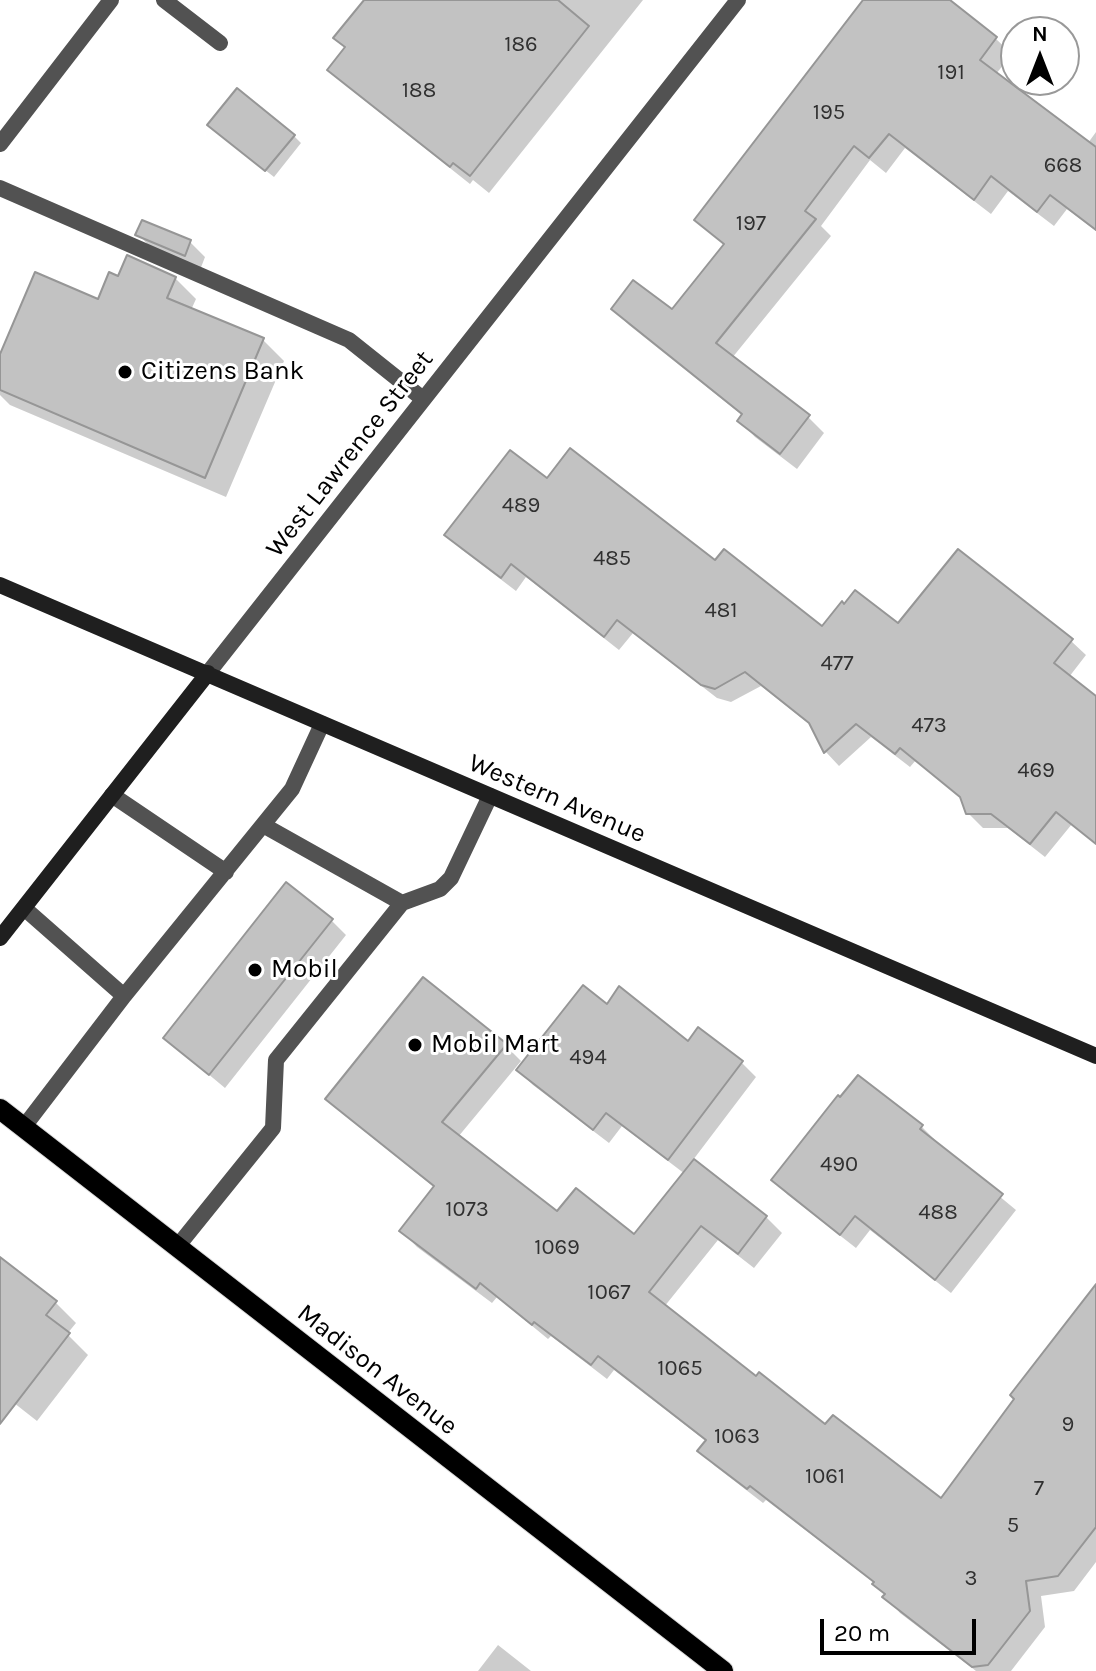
<!DOCTYPE html>
<style>
body{margin:0}
#map{position:relative;width:1096px;height:1671px;overflow:hidden;background:#fff;font-family:Karla,sans-serif}
canvas{display:block}
.north{position:absolute;left:1000px;top:16px;width:80px;height:80px;box-sizing:border-box;background:#fff;border:2px solid #999;border-radius:50%;rotate:0deg;font-size:22px;font-weight:700;line-height:32px;text-align:center;color:#000}
.north::after{content:'';display:block;margin:auto;width:28px;height:36px;background:#000;clip-path:polygon(50% 0,100% 100%,50% 72%,0 100%)}
.scale{position:absolute;left:820px;top:1619px;width:156px;height:36px;box-sizing:border-box;border:4px solid #000;border-top:0;padding-left:10px;font-size:24px;line-height:28px;white-space:nowrap;color:#000;-webkit-text-stroke:6px #fff;paint-order:stroke}
</style>
<div id="map">
<canvas width="1096" height="1671"></canvas>
<div class="north">N</div>
<div class="scale">20 m</div>
</div>
<script>
const ctx = document.querySelector('canvas').getContext('2d');
ctx.lineJoin = 'round';
function fill(path, color) {
  ctx.fillStyle = color;
  ctx.fill(path, 'evenodd');
}
function strokePath(path, color, width, dash) {
  ctx.strokeStyle = color;
  ctx.lineWidth = width;
  ctx.lineCap = dash ? 'butt' : 'round';
  ctx.setLineDash(dash || []);
  ctx.stroke(path);
}
function drawText(font, color, halo, rows, align = 'center') {
  ctx.font = font + ' Karla,sans-serif';
  ctx.lineWidth = 6;
  ctx.setLineDash([]);
  ctx.textBaseline = 'middle';
  ctx.strokeStyle = halo;
  ctx.fillStyle = color;
  for (const [text, x, y, turn = 0] of rows) {
    ctx.save();
    ctx.translate(x, y);
    ctx.rotate((+turn || 0) * Math.PI / 180);
    ctx.textAlign = isNaN(turn) ? turn : align;
    if (halo) ctx.strokeText(text, 0, 0);
    ctx.fillText(text, 0, 0);
    ctx.restore();
  }
}
fill(new Path2D(`
 M366,0h277l-154,193 -16,-13 -3,4 -121,-96 -19,-18 17,-21z
 M867,0h80l49,39 16,15 -16,20 92,69 8,-11v99l-29,-22 -13,17 -46,-35 -17,23 -86,-66 -19,25 -16,-13 -49,66 10,10 -99,122 76,59 16,16 -27,36 -42,-32 -15,-16 3,-5 -114,-91 -16,-16 59,3 53,-66 -29,-27z
 M217,132l77,4 7,7 -27,34z
 M143,222l47,20 15,15 -5,13 -48,-21 -14,-15z
 M119,278h56l21,21 -5,11 72,30 21,21 -58,136 -216,-92 -10,-10v-36l99,-57z
 M548,480l167,83 107,66 76,-3 173,15 15,14 -17,22 27,22v145l-24,-20 -27,33 -37,-29h-25l-15,-15 -5,-13 -47,-40 -6,7 -39,-30 -32,29 -14,-15 -12,-24 -52,-41 -30,16 -14,-4 -84,-65 -14,17 -93,-73 -10,14 -55,-42 -14,-15z
 M331,920l15,15 -121,153 -60,-50z
 M607,1007l81,36 53,19 15,15 -63,83 73,57 16,16 -28,35 -36,-28 -54,67 92,72 70,48 115,74 155,-214v275l-22,29 -33,5 4,31 -34,44h-35l-76,-58 -23,-28 -111,-85 -3,3 -48,-37 -15,-15 7,-9 -93,-72 -7,9 -56,-43 -3,3 -51,-42 -5,6 -75,-56 -15,-16 33,-43 -92,-74 -15,-15 177,-54 16,16 -63,76 100,77 77,23 50,-63 -63,-48 -13,17 -76,-58 -15,-15z
 M921,1126l15,15 -1,2 81,67 -65,83 -81,-63 -14,18 -68,-53 -15,-15z
 M0,1259l56,44 20,20 -9,11 21,21 -51,66 -37,-29z
 M498,1645l33,26h-53z`), '#0003');
const building = new Path2D(`
 M364,0h194l31,26 -119,150 -17,-13 -3,4 -123,-97 18,-23 -12,-9z
 M863,0h87l47,37 -17,23 116,87v83l-46,-35 -13,17 -46,-36 -17,24 -85,-66 -20,24 -15,-12 -49,65 11,8 -100,124 94,72 -30,39 -43,-33 5,-7 -131,-105 22,-29 39,29 52,-65 -30,-24z
 M237,88l58,47 -30,36 -58,-46z
 M142,220l49,20 -6,16 -50,-21z
 M127,255l49,22 -9,21 97,40 -59,140 -205,-88v-36l35,-82 63,27 11,-27 9,4z
 M570,448l145,112 9,-11 98,77 20,-25 2,3 11,-14 43,33 60,-74 115,90 -19,24 42,33v148l-40,-32 -26,32 -39,-30h-25l-6,-17 -60,-49 -5,6 -39,-30 -32,29 -15,-30 -64,-51 -30,17 -14,-4 -84,-65 -13,17 -93,-73 -10,14 -57,-43 66,-85 37,28z
 M286,882l47,37 -124,156 -46,-37z
 M423,977l84,67 -65,78 115,89 19,-23 58,46 60,-75 73,57 -29,38 -37,-28 -52,66 107,84 3,-4 66,52 8,-9 108,83 73,-99 -4,-4 86,-111v243l-38,49 -32,5 4,30 -42,54 -16,2 -90,-70 3,-3 -13,-10 2,-2 -124,-96 -3,3 -50,-38 9,-11 -108,-84 -7,9 -57,-43 -2,3 -52,-42 -4,6 -77,-58 35,-45 -109,-87z
 M583,985l24,19 12,-18 69,55 10,-14 45,34 -75,99 -62,-47 -13,17 -77,-60z
 M858,1075l65,50 -3,4 83,65 -68,86 -80,-64 -15,19 -69,-55 67,-85 2,2z
 M0,1257l57,44 -11,14 24,18 -70,91z`);
fill(building, '#c2c2c2');
strokePath(building, '#969696', 2);
const primary = new Path2D(`
 M0,1109l723,562`);
strokePath(primary, '#dbdbdb', 22);
strokePath(new Path2D(`
 M164,0l56,43
 M0,144l111,-144
 M0,188l349,152 74,59
 M112,795l114,77
 M263,825l139,78
 M24,908l100,88
 M23,1128l101,-132 168,-207 30,-65
 M177,1247l96,-119 3,-68 126,-157 38,-14 11,-11 39,-82`), '#525252', 16);
strokePath(new Path2D(`
 M208,673l530,-673`), '#525252', 16);
strokePath(new Path2D(`
 M0,585l1096,471
 M0,938l208,-265`), '#1f1f1f', 16);
strokePath(primary, '#000', 20);
for (const [x, y, r, color] of [
 [125,372,8,"#000"],
 [255,970,8,"#000"],
 [415,1045,8,"#000"]
]) {
  const dot = new Path2D();
  dot.arc(x, y, r, 0, 2 * Math.PI);
  ctx.fillStyle = color;
  ctx.fill(dot);
  strokePath(dot, '#fff', 3);
}
drawText('22px', '#303030', null, [
 ["186",521,45],
 ["191",951,73],
 ["188",419,91],
 ["195",829,113],
 ["668",1063,166],
 ["197",751,224],
 ["489",521,506],
 ["485",612,559],
 ["481",721,611],
 ["477",837,664],
 ["473",929,726],
 ["469",1036,771],
 ["494",588,1058],
 ["490",839,1165],
 ["1073",467,1210],
 ["488",938,1213],
 ["1069",557,1248],
 ["1067",609,1293],
 ["1065",680,1369],
 ["9",1068,1425],
 ["1063",737,1437],
 ["1061",825,1477],
 ["7",1039,1489],
 ["5",1013,1526],
 ["3",971,1579]
]);
drawText('26px', '#000', '#fff', [
 ["Citizens Bank",141,372],
 ["Mobil",271,970],
 ["Mobil Mart",431,1045]
], 'left');
drawText('26px', '#000', '#fff', [
 ["West Lawrence Street",350,454,-52],
 ["Western Avenue",557,799,23],
 ["Madison Avenue",377,1370,38]
]);
</script>
